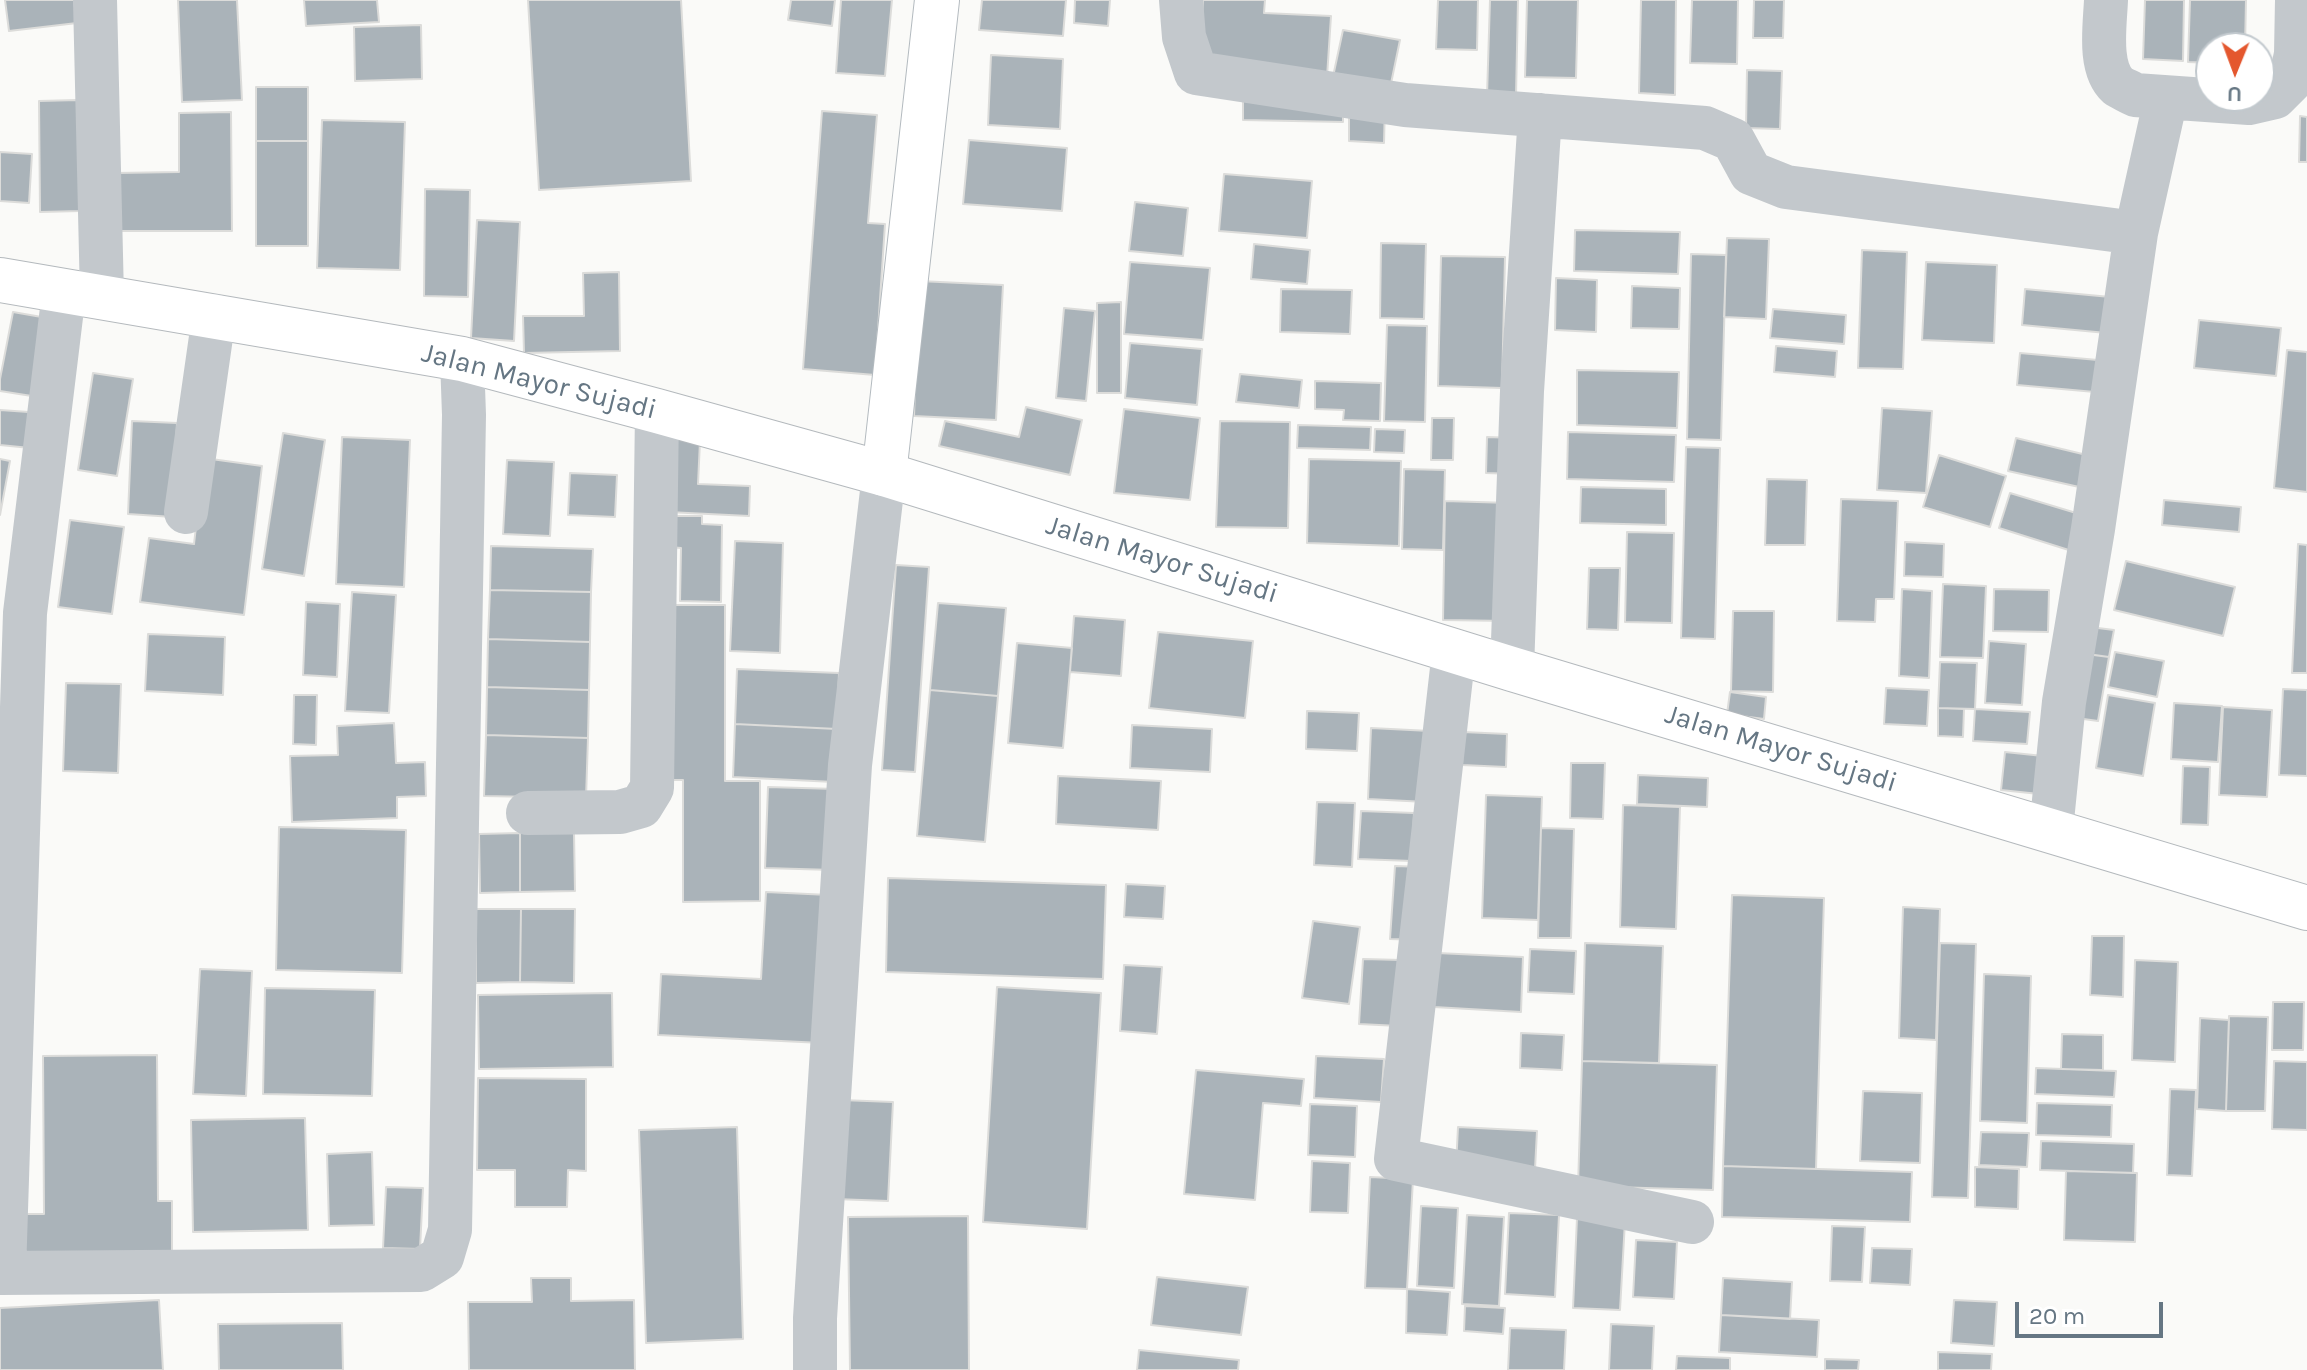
<!DOCTYPE html>
<style>
body{margin:0}
#map{position:relative;width:2307px;height:1370px;overflow:hidden;background:#fafaf8;font-family:Karla,sans-serif}
canvas{display:block}
.north{position:absolute;left:2195px;top:32px;width:80px;height:80px;box-sizing:border-box;background:#fff;border:2px solid #c1c8cd;border-radius:50%;rotate:181deg;font-size:22px;font-weight:700;line-height:32px;text-align:center;color:#657683}
.north::after{content:'';display:block;margin:auto;width:28px;height:36px;background:#e4572e;clip-path:polygon(50% 0,100% 100%,50% 72%,0 100%)}
.scale{position:absolute;left:2015px;top:1302px;width:148px;height:36px;box-sizing:border-box;border:4px solid #657683;border-top:0;padding-left:10px;font-size:24px;line-height:28px;white-space:nowrap;color:#657683;-webkit-text-stroke:6px #fff;paint-order:stroke}
</style>
<div id="map">
<canvas width="2307" height="1370"></canvas>
<div class="north">U</div>
<div class="scale">20 m</div>
</div>
<script>
const ctx = document.querySelector('canvas').getContext('2d');
ctx.lineJoin = 'round';
function fill(path, color) {
  ctx.fillStyle = color;
  ctx.fill(path, 'evenodd');
}
function strokePath(path, color, width, dash) {
  ctx.strokeStyle = color;
  ctx.lineWidth = width;
  ctx.lineCap = dash ? 'butt' : 'round';
  ctx.setLineDash(dash || []);
  ctx.stroke(path);
}
function drawText(font, color, halo, rows, align = 'center') {
  ctx.font = font + ' Karla,sans-serif';
  ctx.lineWidth = 8;
  ctx.setLineDash([]);
  ctx.textBaseline = 'middle';
  ctx.strokeStyle = halo;
  ctx.fillStyle = color;
  for (const [text, x, y, turn = 0] of rows) {
    ctx.save();
    ctx.translate(x, y);
    ctx.rotate((+turn || 0) * Math.PI / 180);
    ctx.textAlign = isNaN(turn) ? turn : align;
    if (halo) ctx.strokeText(text, 0, 0);
    ctx.fillText(text, 0, 0);
    ctx.restore();
  }
}
const building = new Path2D(`
 M5,0h69l3,23 -68,8z
 M178,0h59l5,100 -60,2z
 M304,0h73l2,22 -73,4z
 M528,0h153l10,181 -152,9z
 M791,0h44l-3,26 -44,-6z
 M841,0h51l-7,76 -49,-3z
 M982,0h84l-3,36 -84,-6z
 M1075,0h35l-2,26 -34,-3z
 M1203,0h62l-1,13 67,3 -4,61 -128,-8z
 M1438,0h40l-1,50 -41,-1z
 M1490,0h28l-2,96h-29z
 M1527,0h51l-2,78 -51,-1z
 M1641,0h35l-1,95 -36,-2z
 M1692,0h46l-1,64 -47,-1z
 M1754,0h30l-1,38h-30z
 M2145,0h39l-1,61 -40,-2z
 M2190,0h56l-1,48h-34v15l-23,-1z
 M421,25l1,54 -67,2 -1,-54z
 M1343,30l57,10 -12,58 -57,-12z
 M991,55l72,4 -3,70 -72,-4z
 M1747,70l35,1 -2,58 -34,-1z
 M256,87h52v54h-52z
 M1243,97l100,3v22l-100,-2z
 M78,100l2,111 -40,1 -1,-111z
 M1349,105h36l-1,38 -35,-2z
 M822,111l55,4 -9,108 17,1 -10,151 -72,-6z
 M231,112l1,119h-115l-1,-58 63,-1v-59z
 M2300,116l7,1v45h-8z
 M322,120l83,2 -5,148 -83,-2z
 M969,140l98,8 -5,63 -99,-7z
 M256,141h52v105h-52z
 M0,152l32,2 -3,49 -29,-2z
 M1224,174l88,7 -5,57 -88,-7z
 M425,189l45,1 -2,107 -44,-1z
 M1135,202l53,6 -5,48 -54,-5z
 M477,220l43,2 -6,119 -43,-3z
 M1575,230l105,2 -2,42 -104,-3z
 M1727,238l42,1 -3,80 -42,-2z
 M1381,243l45,1 -2,75 -44,-1z
 M1254,244l56,6 -3,34 -56,-5z
 M1862,250l45,2 -4,117 -45,-1z
 M1691,254l35,1 -5,185 -34,-1z
 M1441,256l64,1 -3,131 -64,-2z
 M1130,262l80,6 -7,72 -79,-6z
 M1926,262l71,3 -3,78 -72,-3z
 M619,272l1,79 -96,2 -1,-37h61l-1,-43z
 M1556,278l41,2 -1,52 -41,-2z
 M919,281l84,4 -7,135 -82,-4z
 M1632,286l48,2 -1,41 -48,-1z
 M1281,289l71,1 -2,44 -70,-2z
 M2025,289l96,9 -4,36 -95,-9z
 M1121,302v91h-24v-90z
 M1064,308l31,3 -9,90 -30,-3z
 M1773,309l73,6 -2,29 -74,-6z
 M13,312l40,7 -15,78 -38,-6v-12z
 M2199,320l82,8 -5,48 -82,-8z
 M1387,325l40,1 -2,96 -41,-1z
 M1130,343l72,6 -5,56 -72,-7z
 M1776,346l61,5 -2,26 -61,-5z
 M2287,350l20,2v140l-33,-4z
 M2020,353l89,8 -3,32 -89,-8z
 M1577,370l102,2 -2,56 -100,-3z
 M93,373l40,6 -16,97 -39,-6z
 M1240,374l62,6 -3,28 -63,-6z
 M1315,381l66,2 -1,38 -37,-1 1,-10 -29,-1z
 M1026,407l56,13 -12,55 -131,-29 6,-25 74,16z
 M1882,408l50,3 -6,82 -49,-3z
 M1124,409l76,9 -10,82 -76,-7z
 M0,410l43,3 -3,36 -40,-4z
 M1432,418h22l-1,42h-22z
 M132,421l45,2 -4,94 -45,-3z
 M1220,421l70,1 -2,106 -72,-1z
 M1298,425l73,2 -1,23 -73,-2z
 M1375,429l30,1 -1,23 -30,-1z
 M1568,432l108,3 -2,47 -107,-3z
 M283,433l42,7 -21,136 -42,-7z
 M342,437l68,3 -6,147 -68,-3z
 M1487,437l29,1 -1,36 -29,-1z
 M2016,438l79,19 -7,32 -80,-18z
 M672,439l28,2 -2,43 52,2 -1,30 -81,-4z
 M1686,447l34,1 -5,191 -34,-1z
 M1939,455l67,21 -16,51 -67,-20z
 M204,458l58,8 -18,149 -104,-13 9,-64 45,6z
 M0,459l10,2 -10,54z
 M1309,459l92,2 -2,85 -92,-3z
 M507,460l47,2 -4,74 -47,-2z
 M1404,469l41,1 -2,80 -41,-1z
 M570,473l47,2 -2,42 -47,-2z
 M1767,479l40,1 -2,65h-40z
 M1581,487l85,2v36l-86,-2z
 M2010,493l76,23 -11,36 -76,-24z
 M1841,499l57,2 -4,98h-18l-1,23 -38,-1z
 M2164,500l77,7 -2,25 -77,-7z
 M1445,501l65,2 -3,118 -64,-1z
 M669,516h33v8l20,1 -1,77 -41,-1 1,-53 -12,-1z
 M70,520l54,7 -12,87 -54,-7z
 M1627,532l47,1 -2,90 -47,-1z
 M735,541l48,2 -3,110 -50,-2z
 M1905,542l39,2 -1,33 -39,-1z
 M2298,544l9,1v128h-15z
 M491,546l102,3 -2,43 -101,-2z
 M2126,561l109,26 -12,49 -109,-26z
 M896,565l33,2 -14,205 -33,-2z
 M1589,568h31l-2,62 -31,-1z
 M1943,584l43,2 -3,72 -43,-1z
 M1902,589l30,2 -3,87 -30,-2z
 M1994,589l55,1 -1,42 -55,-1z
 M490,590l101,2 -1,50 -102,-3z
 M352,592l44,3 -7,118 -44,-2z
 M306,602l34,2 -3,73 -34,-2z
 M938,603l68,5 -8,88 -68,-6z
 M665,605h60v176h35v120l-77,1v-122h-19z
 M1733,611h41l-1,81 -42,-1z
 M1074,616l51,4 -4,56 -51,-4z
 M2090,627l24,3 -5,27 -23,-3z
 M1158,632l95,9 -8,77 -96,-10z
 M148,634l77,3 -2,58 -78,-4z
 M488,639l102,3 -1,48 -102,-3z
 M1989,641l37,3 -4,61 -37,-2z
 M1017,643l55,5 -9,100 -55,-5z
 M2115,652l49,9 -7,36 -49,-10z
 M2080,653l29,4 -11,64 -29,-4z
 M1940,662l37,1 -2,46 -37,-1z
 M737,669l102,4 -2,56 -102,-5z
 M66,683l55,1 -3,89 -55,-2z
 M487,687l102,3 -1,48 -102,-3z
 M1886,688l43,2 -2,36 -43,-2z
 M2283,689l24,1v86l-28,-1z
 M930,690l68,6 -13,146 -68,-6z
 M1730,692l36,5 -2,22 -37,-5z
 M294,695h23l-1,50 -23,-1z
 M2108,695l47,8 -12,73 -47,-8z
 M2174,703l48,3 -4,56 -47,-3z
 M2223,707l49,3 -5,87 -48,-2z
 M1938,708l26,1 -1,28 -25,-1z
 M1975,709l55,3 -3,32 -54,-3z
 M1307,711l52,2 -2,38 -51,-2z
 M394,723l2,40 29,-1 1,34 -29,1v21l-105,4 -2,-66 48,-1 -1,-29z
 M735,724l102,5 -3,53 -101,-5z
 M1132,725l80,4 -2,43 -80,-4z
 M1371,728l59,3 -4,71 -58,-3z
 M1463,732l44,2 -1,33 -44,-2z
 M486,735l102,3 -2,60 -102,-2z
 M2005,752l38,4 -4,38 -38,-4z
 M1571,763h34l-2,56 -33,-1z
 M2183,766l27,1 -2,58 -27,-1z
 M1638,775l70,3 -1,29 -70,-3z
 M1058,776l103,5 -3,49 -102,-6z
 M768,787l68,2 -3,81 -68,-2z
 M1486,795l56,2 -4,123 -56,-2z
 M1317,802l38,1 -3,64 -38,-2z
 M1623,805l57,2 -4,122 -56,-2z
 M1361,811l53,2 -2,48 -54,-2z
 M279,827l127,3 -4,143 -126,-3z
 M1541,828l33,1 -3,109h-33z
 M574,832l1,59 -55,1v-59z
 M520,833v59l-40,1 -1,-59z
 M1395,866l29,1 -3,73 -31,-1z
 M888,878l218,7 -3,94 -217,-7z
 M1126,884l39,2 -2,33 -39,-2z
 M766,892l63,3 -7,148 -164,-8 3,-61 100,5z
 M1732,895l92,3 -8,271 -93,-3z
 M1903,907l37,2 -4,131 -37,-2z
 M476,909h45l-1,73 -44,1z
 M521,909h54l-1,74 -54,-1z
 M1313,921l47,6 -11,77 -47,-6z
 M2092,936h32l-1,61 -33,-2z
 M1585,943l78,3 -4,117 -77,-2z
 M1940,943l36,1 -8,254 -36,-1z
 M1530,949l46,2 -2,43 -46,-2z
 M1437,953l86,4 -2,55 -87,-5z
 M1363,959l39,1 -3,66 -40,-2z
 M2135,960l43,2 -3,100 -43,-2z
 M1124,965l38,2 -5,67 -37,-3z
 M200,969l52,2 -6,125 -53,-2z
 M1984,974l47,2 -4,147 -47,-2z
 M997,987l104,6 -14,236 -104,-7z
 M265,988l110,2 -3,106 -109,-2z
 M612,993l1,74 -134,2 -1,-74z
 M2273,1002h31l-1,48h-31z
 M2229,1016l39,1 -3,94h-39z
 M2200,1018l29,2 -3,91 -29,-2z
 M1521,1033l43,2 -2,35 -42,-2z
 M2062,1034l41,1v35l-42,-1z
 M157,1055l1,146h14v62h-160v-49h32l-1,-158z
 M1316,1056l68,3 -3,43 -67,-4z
 M1582,1061l135,4 -4,125 -135,-4z
 M2274,1061l33,1v68l-35,-1z
 M2036,1068l80,3 -2,26 -79,-3z
 M1196,1070l108,9 -3,27 -38,-3 -8,97 -71,-6z
 M478,1078l108,1v92l-18,-1 -1,37h-52v-37h-38z
 M2170,1089l26,1 -4,86 -25,-1z
 M1863,1091l59,2 -2,70 -60,-2z
 M841,1100l52,2 -5,99 -53,-2z
 M2037,1103l75,2 -1,32 -75,-2z
 M1310,1104l47,2 -2,51 -47,-2z
 M305,1118l3,112 -115,2 -2,-112z
 M737,1127l6,212 -97,4 -7,-213z
 M1458,1127l79,4 -2,38 -79,-3z
 M1981,1132l48,1 -2,34 -48,-2z
 M2041,1141l93,3 -1,29 -93,-3z
 M372,1152l2,73 -45,1 -2,-72z
 M1312,1161l38,2 -2,50 -38,-1z
 M1723,1166l189,6 -2,50 -188,-5z
 M1975,1167l44,2 -1,40 -43,-2z
 M2066,1171l71,2 -2,69 -71,-2z
 M1370,1177l43,2 -6,110 -42,-1z
 M386,1187l37,1 -3,61 -37,-1z
 M1421,1206l37,2 -4,80 -37,-2z
 M1509,1213l50,2 -4,82 -50,-3z
 M1467,1215l37,2 -5,89 -37,-2z
 M968,1216l1,154h-119l-2,-153z
 M1577,1218l48,3 -5,89 -47,-2z
 M1832,1226l33,1 -3,55 -32,-1z
 M1636,1240l41,2 -3,57 -41,-2z
 M1872,1248l40,1 -2,36 -40,-2z
 M1157,1277l91,10 -7,48 -90,-10z
 M531,1278h40v23l63,-1 1,70h-166l-1,-68h64z
 M1723,1278l69,4 -2,37 -69,-4z
 M1407,1289l43,3 -3,43 -41,-2z
 M159,1300l4,70h-163v-62z
 M1954,1300l43,2 -3,44 -43,-3z
 M1465,1306l40,2 -2,26 -39,-3z
 M1721,1315l98,5 -2,37 -98,-5z
 M342,1323l1,47h-124l-1,-46z
 M1611,1324l43,2 -2,44h-43z
 M1510,1328l56,2 -2,40h-56z
 M1139,1350l100,10 -1,10h-101z
 M1938,1352l54,2 -1,16h-53z
 M1677,1356l53,2v12h-54z
 M1825,1359l34,1 -1,10h-33z`);
fill(building, '#aab3b9');
strokePath(building, '#dcdcda', 2);
const secondary = new Path2D(`
 M884,474l53,-474`);
const highway = new Path2D(`
 M0,280l462,79 195,52 227,63 628,195 795,239`);
strokePath(secondary, '#b3babf', 46);
strokePath(highway, '#b4b9bd', 46);
strokePath(new Path2D(`
 M95,0l7,297
 M1181,0l3,37 12,36 209,32 300,23 28,12 18,33 35,14 350,46 30,-135
 M2106,0c-1,25 -8,68 12,86 5,3 12,6 17,9l114,8 26,-6 15,-15 6,-28 1,-54
 M186,512l28,-196
 M1454,651l-58,508 296,63
 M1512,669l10,-278 18,-276
 M528,813l92,-1 21,-6 11,-18 5,-377
 M2051,830l13,-128 29,-173 43,-296
 M0,1273l421,-3 21,-13 8,-27 14,-815 -2,-56
 M4,1273l21,-660 39,-321
 M815,1370v-52l35,-553 34,-291`), '#c3c8cc', 44);
strokePath(secondary, '#fff', 44);
strokePath(highway, '#fff', 44);
drawText('28px', '#657683', '#fff', [
 ["Jalan Mayor Sujadi",539,382,14],
 ["Jalan Mayor Sujadi",1162,560,17],
 ["Jalan Mayor Sujadi",1781,749,17]
]);
</script>
